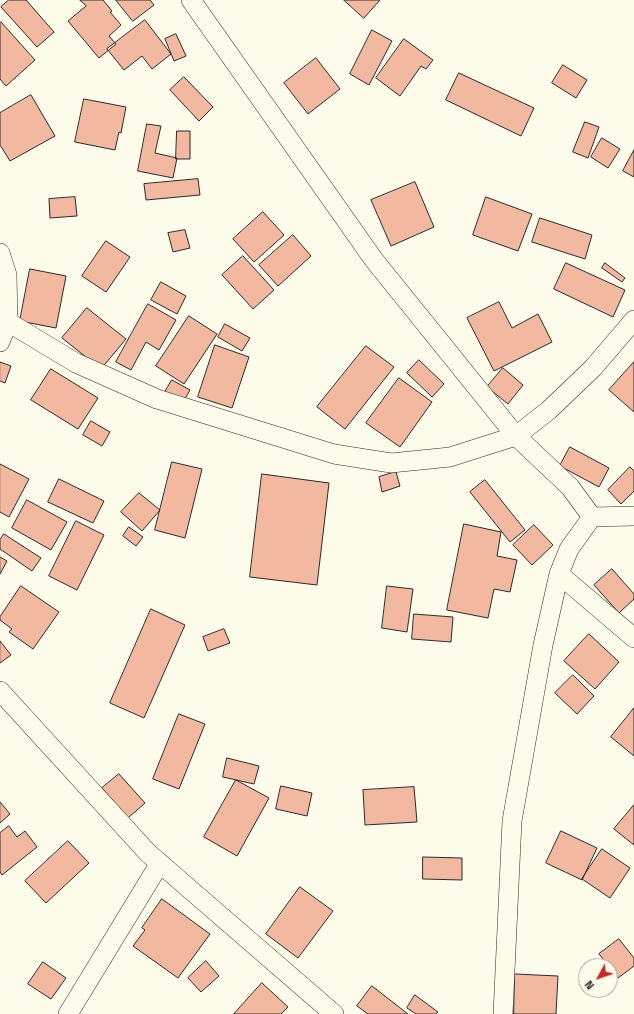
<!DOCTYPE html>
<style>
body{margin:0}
#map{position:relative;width:634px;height:1014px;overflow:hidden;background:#fdfbea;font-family:"Titillium Web",sans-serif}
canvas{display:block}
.north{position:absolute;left:578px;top:958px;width:40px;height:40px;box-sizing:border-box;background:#fdfbea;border:1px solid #a9a89e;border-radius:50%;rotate:230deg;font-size:11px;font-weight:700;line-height:16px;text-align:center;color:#2b2b2b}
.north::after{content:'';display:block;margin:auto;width:14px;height:18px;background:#c62828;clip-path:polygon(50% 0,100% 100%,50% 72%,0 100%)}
</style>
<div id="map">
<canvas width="634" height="1014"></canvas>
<div class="north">N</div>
</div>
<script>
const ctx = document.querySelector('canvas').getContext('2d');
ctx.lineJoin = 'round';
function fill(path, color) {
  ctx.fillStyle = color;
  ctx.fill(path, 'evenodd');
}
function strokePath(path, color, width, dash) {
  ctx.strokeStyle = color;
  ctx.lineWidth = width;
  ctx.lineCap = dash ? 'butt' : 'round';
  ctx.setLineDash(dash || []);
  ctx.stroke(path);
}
const building = new Path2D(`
 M9,0h17l28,32 -17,15 -36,-40z
 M80,0h23l9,11 -2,1 11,13 -12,11 7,8 -17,14 -31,-37 18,-15z
 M116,0h34l4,5 -21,16z
 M344,0h36l-16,18z
 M145,20l26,34 -19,15 -10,-13 -18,14 -17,-21z
 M1,22l34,38 -29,26 -6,-7v-56z
 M372,30l20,11 -23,44 -19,-11z
 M176,34l10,22 -12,5 -9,-22z
 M404,39l29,21 -7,9 -5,-3 -21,30 -24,-18z
 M316,58l24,31 -32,25 -24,-31z
 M563,65l24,15 -11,18 -24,-15z
 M459,73l75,35 -13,28 -75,-36z
 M184,77l29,30 -14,14 -29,-31z
 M31,95l24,41 -45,25 -10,-16v-32z
 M84,99l42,8 -5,26 -2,-1 -4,18 -40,-8z
 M585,122l14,5 -11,31 -15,-6z
 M147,124l14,2 -6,27 22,5 -4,20 -35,-7z
 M177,131h13v28h-14z
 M602,138l18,11 -12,19 -17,-11z
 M634,150v27l-11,-6z
 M198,179l2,16 -54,5 -2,-16z
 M415,182l19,45 -43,19 -20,-46z
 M75,197l2,19 -27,2 -1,-19z
 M486,197l46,17 -14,37 -45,-16z
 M263,212l21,23 -30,27 -21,-23z
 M540,218l52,17 -7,24 -53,-17z
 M185,230l5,18 -17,4 -5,-19z
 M293,235l18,21 -33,30 -19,-21z
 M106,241l24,16 -24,35 -24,-16z
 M243,256l31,34 -21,19 -31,-34z
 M566,263l59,27 -12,27 -59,-28z
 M605,263l20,15 -3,4 -20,-14z
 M30,269l36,7 -10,52 -36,-7z
 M161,282l25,14 -9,18 -26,-14z
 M499,302l13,26 26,-14 14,28 -58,29 -27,-53z
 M148,304l28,16 -17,30 -13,-8 -15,28 -15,-8z
 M87,308l39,31 -25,30 -39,-31z
 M189,316l28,18 -33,50 -28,-18z
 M225,324l25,14 -8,13 -24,-14z
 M215,345l34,12 -17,51 -34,-11z
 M366,346l28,21 -49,62 -28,-22z
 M419,360l25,24 -12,13 -25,-24z
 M0,362l11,4 -6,17 -5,-2z
 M634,362v50l-25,-22z
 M503,368l20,17 -15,19 -21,-17z
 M51,369l47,29 -20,31 -47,-29z
 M399,378l33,24 -32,45 -34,-24z
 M172,380l18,10 -7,12 -18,-10z
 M91,421l19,11 -8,14 -19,-11z
 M570,447l39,21 -10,19 -39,-21z
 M172,462l30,7 -17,69 -30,-8z
 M0,464l29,15 -20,38 -9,-5z
 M630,467l4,4v20l-13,13 -13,-14z
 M396,472l4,14 -18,6 -3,-15z
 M262,474l67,9 -12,102 -67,-8z
 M59,479l45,22 -11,22 -45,-21z
 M485,480l40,50 -15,12 -40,-50z
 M139,493l21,17 -18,21 -21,-19z
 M27,500l40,22 -16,28 -39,-22z
 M76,521l28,14 -27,55 -28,-14z
 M464,524l37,8 -4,24 20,4 -7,32 -16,-3 -6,29 -41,-8z
 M534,525l19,20 -21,20 -19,-20z
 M129,527l14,10 -7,9 -13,-10z
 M4,534l37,24 -9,13 -32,-22v-9z
 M0,557l7,4 -7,13z
 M612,569l22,25v5l-15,14 -25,-28z
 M21,586l38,26 -26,37 -24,-17 3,-3 -12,-9v-3z
 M387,586l26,3 -6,43 -25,-4z
 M151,609l34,16 -41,93 -34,-15z
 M414,614l39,3 -2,25 -39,-3z
 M224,629l6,14 -22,8 -5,-14z
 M589,634l30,28 -24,27 -31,-28z
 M0,641l11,14 -11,8z
 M573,675l21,21 -17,18 -22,-21z
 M634,708v48l-23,-19z
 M179,714l26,10 -26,65 -26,-10z
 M227,758l32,8 -5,18 -31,-7z
 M119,774l26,29 -17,15 -26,-30z
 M236,780l33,18 -32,58 -33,-19z
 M281,786l31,7 -5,23 -31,-7z
 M414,787l3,35 -52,3 -2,-35z
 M0,802l10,12 -10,9z
 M634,805v40l-20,-16z
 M9,826l8,11 8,-6 12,16 -35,28 -2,-3v-39z
 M561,831l36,17 -15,32 -36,-17z
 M68,841l21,22 -43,40 -21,-22z
 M602,849l28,19 -20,30 -28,-19z
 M423,857l39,1v22l-39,-1z
 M300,887l33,24 -35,47 -32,-24z
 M162,899l48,35 -32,44 -45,-32 12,-16 -3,-2z
 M619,939l15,19v8l-16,12 -8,-10v-2h-1l-10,-12z
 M206,961l13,15 -18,16 -13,-14z
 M43,962l23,16 -15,21 -23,-15z
 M515,974l43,2 -2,38h-42z
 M262,983l26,24 -7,7h-47z
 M372,986l36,28h-40l-11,-8z
 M415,995l23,17 -2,2h-20l-9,-6z`);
fill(building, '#f2b8a0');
strokePath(building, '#2b2b2b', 1);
const street = new Path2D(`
 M191,0l183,260 142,176 54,51 22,30 42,-1
 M0,253l7,22 1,47 -8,20
 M8,322l68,41 81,36 177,55 57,9 59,-6 66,-21 33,-26 44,-42 41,-48
 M559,574l75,64
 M0,691l148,162 186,161
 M68,1014l92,-151
 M503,1014l9,-193 31,-176 16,-71 10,-25 23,-32`);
strokePath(street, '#2b2b2b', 20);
strokePath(street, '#fdfbea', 19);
</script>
